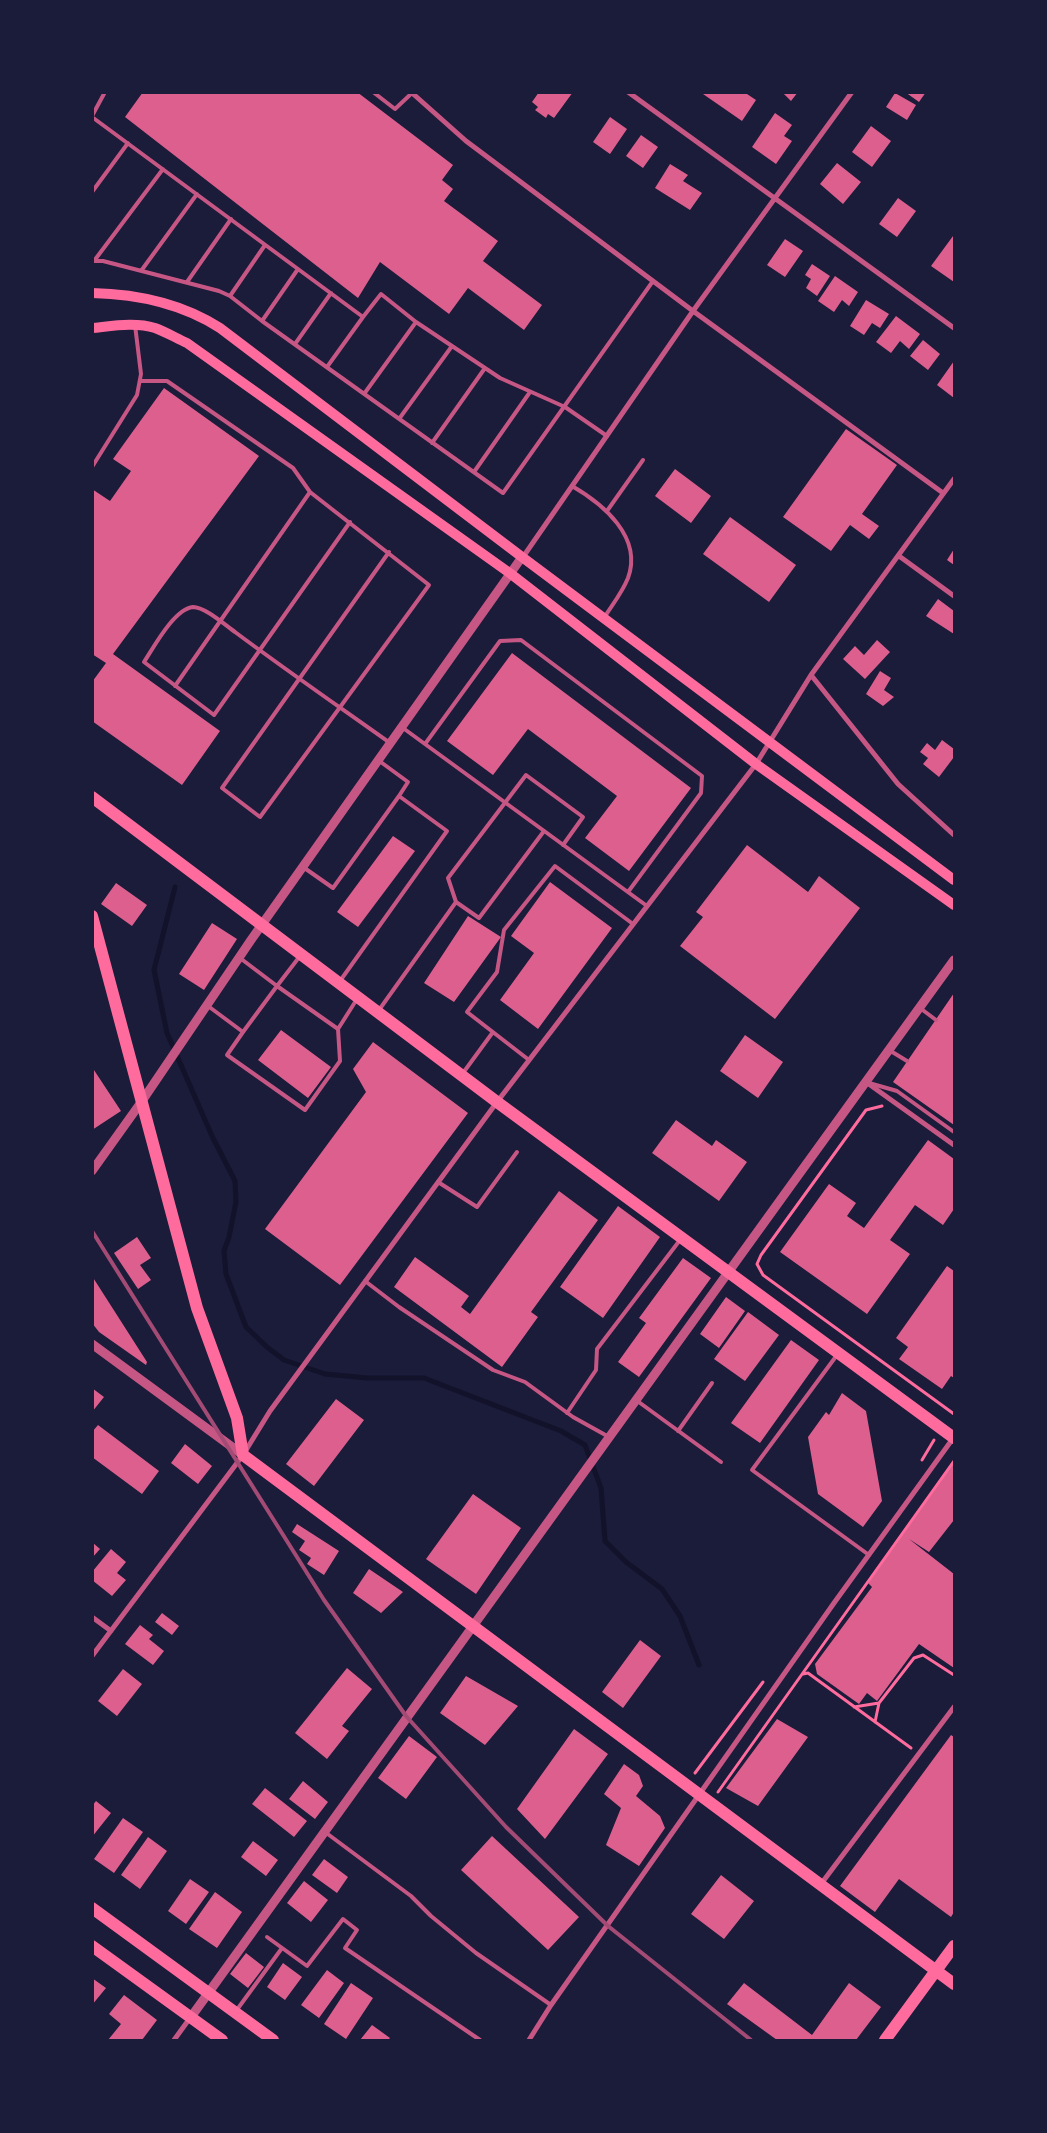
<!DOCTYPE html>
<style>
body{margin:0}
#map{position:relative;width:1047px;height:2133px;overflow:hidden;background:#1b1b3a;font-family:Barlow,sans-serif}
canvas{display:block}
.frame{position:absolute;inset:0;border:94px solid #1b1b3a;pointer-events:none}
</style>
<div id="map">
<canvas width="1047" height="2133"></canvas>
<div class="frame"></div>
</div>
<script>
const ctx = document.querySelector('canvas').getContext('2d');
ctx.lineJoin = 'round';
function strokePath(path, color, width, dash) {
  ctx.strokeStyle = color;
  ctx.lineWidth = width;
  ctx.lineCap = dash ? 'butt' : 'round';
  ctx.setLineDash(dash || []);
  ctx.stroke(path);
}
function fill(path, color) {
  ctx.fillStyle = color;
  ctx.fill(path, 'evenodd');
}
strokePath(new Path2D(`
 M175,887l-21,83 13,63 45,103 23,45 1,21 -7,35 -5,14 2,23 20,53 21,20 17,13 41,14 42,4h57l137,53 24,14 16,43 4,53 21,21 36,27 18,27 19,49`), '#12122b', 5);
fill(new Path2D(`
 M143,92h214l96,73 -11,15 11,9 -9,12 54,40 -15,20 59,44 -18,25 -56,-42 -19,26 -69,-52 -22,36 -233,-181z
 M539,92h34l-19,26 -6,-4 -2,4 -11,-8 3,-3 -6,-5z
 M704,92h40l12,8 -14,21 -39,-27z
 M782,92h16l-7,9z
 M905,92h21l-7,10z
 M895,93l21,12 -9,15 -21,-13z
 M775,113l17,12 -8,11 8,5 -16,23 -24,-17z
 M610,117l17,12 -17,25 -17,-12z
 M871,126l20,15 -19,26 -20,-15z
 M641,135l17,12 -15,21 -17,-12z
 M837,163l24,19 -18,22 -23,-20z
 M670,164l18,11 -5,6 19,12 -12,17 -35,-22z
 M898,198l18,13 -19,26 -18,-13z
 M953,236l1,1v45l-23,-16z
 M785,239l18,12 -18,26 -18,-12z
 M812,264l18,12 -13,20 -11,-8 5,-9 -6,-4z
 M835,276l23,16 -9,14 -7,-6 -8,12 -16,-11z
 M866,300l23,14 -9,14 -8,-5 -8,12 -14,-9z
 M896,316l24,18 -11,15 -9,-8 -9,12 -15,-11z
 M923,340l17,14 -12,16 -18,-14z
 M954,361v37l-17,-13z
 M164,388l95,68 -146,198 107,77 -38,54 -90,-64v-39l14,-19 -14,-9v-165l18,12 21,-30 -18,-12z
 M846,429l51,36 -35,49 17,12 -10,13 -19,-14 -19,26 -48,-34z
 M675,469l36,27 -20,27 -36,-27z
 M730,517l66,48 -27,37 -66,-48z
 M954,549v16l-7,-5z
 M938,599l16,12v23l-28,-18z
 M877,640l13,12 -25,27 -22,-20 12,-13 9,9z
 M512,653l179,135 -62,83 -44,-33 32,-42 -89,-67 -35,46 -46,-34z
 M880,671l11,7 -7,12 10,7 -11,9 -17,-12z
 M942,740l12,9v8l-15,20 -16,-13 5,-6 -8,-6 7,-9 8,7z
 M393,836l22,15 -57,76 -21,-15z
 M747,845l61,47 11,-16 41,32 -85,111 -95,-73 23,-29 -7,-5z
 M550,882l62,46 -74,101 -38,-29 34,-47 -23,-17z
 M116,883l31,22 -15,21 -31,-22z
 M468,916l33,21 -47,65 -30,-19z
 M212,923l25,16 -33,51 -25,-16z
 M954,993v132l-61,-43z
 M281,1030l50,37 -23,31 -50,-38z
 M745,1035l38,27 -25,36 -38,-27z
 M373,1042l95,71 -128,172 -75,-56 101,-137 -13,-23z
 M92,1067l29,44 -29,19z
 M676,1120l36,26 4,-6 31,22 -28,39 -67,-48z
 M928,1140l26,19v50l-11,16 -28,-20 -25,35 20,14 -43,60 -87,-62 49,-68 27,19 -9,13 17,12z
 M559,1191l39,29 -67,92 7,5 -36,50 -108,-80 21,-30 54,39 -8,11 9,7z
 M618,1206l42,31 -57,81 -43,-31z
 M137,1237l14,21 -11,7 11,15 -13,9 -24,-36z
 M683,1258l28,20 -72,99 -21,-15 28,-39 -7,-5z
 M947,1266l7,5v107l-3,-2 -9,13 -43,-30 9,-12 -12,-9z
 M92,1276l55,86 -1,3 -47,-33 -7,-9z
 M726,1297l19,14 -26,37 -19,-14z
 M748,1312l31,23 -34,46 -31,-22z
 M791,1340l28,20 -59,83 -29,-20z
 M92,1388l12,9 -12,15z
 M842,1393l24,18 16,90 -19,26 -45,-33 -10,-57 18,-25 3,3z
 M336,1399l28,21 -50,66 -28,-22z
 M98,1425l61,46 -17,23 -50,-37v-25z
 M185,1444l27,22 -14,18 -27,-21z
 M954,1461v59l-25,32 -20,-13 45,35v94l-35,-24 -42,57 -10,-8 -8,11 -42,-30 -2,-10 57,-77 -4,-4z
 M473,1494l48,34 -45,66 -50,-35z
 M297,1524l42,27 -15,24 -17,-11 4,-6 -12,-8 6,-9 -13,-9z
 M92,1542l8,7 -8,9z
 M111,1549l15,13 -9,11 9,7 -14,16 -20,-16v-8z
 M369,1569l34,23 -22,21 -28,-20z
 M162,1613l17,13 -7,9 -17,-13z
 M140,1625l13,10 -4,4 15,12 -11,14 -28,-21z
 M640,1640l21,16 -38,52 -21,-16z
 M347,1668l25,21 -30,37 7,5 -22,28 -32,-26z
 M123,1669l19,15 -25,32 -19,-15z
 M466,1676l52,30 -33,39 -45,-32z
 M777,1719l31,18 -50,69 -32,-18z
 M574,1729l34,25 -63,85 -28,-30z
 M951,1735l3,2v175l-3,5 -52,-38 -24,33 -35,-26z
 M409,1736l28,21 -31,42 -28,-21z
 M624,1764l15,11 4,11 -7,10 24,20 5,12 -26,38 -33,-21 15,-37 -17,-14z
 M303,1781l25,21 -13,17 -26,-20z
 M265,1788l42,33 -13,16 -42,-33z
 M96,1801l15,12 -19,24v-31z
 M123,1818l20,14 -29,41 -20,-14z
 M492,1836l87,81 -31,33 -87,-80z
 M148,1837l19,14 -27,38 -19,-14z
 M253,1841l25,19 -12,16 -25,-19z
 M324,1859l24,18 -11,16 -25,-18z
 M721,1875l33,26 -30,38 -33,-25z
 M190,1879l19,13 -23,32 -18,-13z
 M304,1881l24,19 -17,22 -24,-19z
 M215,1892l27,20 -25,36 -28,-19z
 M246,1953l18,14 -16,21 -18,-14z
 M283,1963l19,14 -17,23 -18,-13z
 M327,1970l17,13 -25,35 -18,-13z
 M92,1978l14,10 -14,17z
 M351,1983l22,15 -27,41 -22,-15z
 M744,1983l68,52 37,-52 32,24 -25,33h-79l-50,-36z
 M124,1995l33,25 -15,20h-34l13,-16 -12,-10z
 M372,2025l18,13 -2,2h-28z`), '#dd5f8e');
strokePath(new Path2D(`
 M882,1106l-16,4 -105,145 -4,9 6,11 191,139
 M922,1460l12,-20
 M803,1674l5,-1 103,75
 M854,1707l25,-4 35,-45 9,-3 31,20
 M875,1722l4,-19
 M695,1773l68,-91
 M718,1792l236,-331`), '#ff6b9d', 3);
strokePath(new Path2D(`
 M373,92l22,17 17,-16
 M92,116l13,-24
 M92,117l271,200 18,-23 35,28 84,56 65,29 42,29
 M92,192l36,-49
 M92,261h11l116,30 11,5 32,25 241,172 150,-212
 M94,261l69,-92
 M141,271l56,-77
 M187,282l44,-63
 M230,296l35,-51
 M262,321l36,-52
 M295,344l36,-51
 M327,367l36,-50
 M141,381h26l126,87 17,24 119,93 -169,232 -38,-29 167,-236
 M364,394l52,-72
 M399,419l53,-73
 M432,443l53,-75
 M92,467l45,-72 4,-21 -6,-49
 M474,472l56,-80
 M572,486c31,18 71,51 56,92 -6,15 -16,27 -24,40
 M607,511l36,-51
 M350,522l-136,193 -70,-53c10,-15 30,-53 49,-55 12,0 32,18 42,25 51,38 103,74 155,111
 M175,686l135,-194
 M403,728l244,178
 M425,744l75,-103 21,-1 181,136 -1,17 -73,99
 M378,760l30,22 -9,14
 M303,867l30,21 66,-92 48,35 -107,150
 M456,902l23,16 65,-87
 M300,956l-23,30 61,43 19,-30
 M208,1006l35,26 34,-46 -37,-28
 M920,1008l16,12
 M379,1010l77,-108 -8,-24 78,-103 57,42 -20,28
 M243,1032l-16,23 78,55 35,-49 -2,-32
 M889,1050l18,11
 M529,1060l-62,-48 30,-40 7,-42 51,-64 78,58
 M463,1073l30,-41
 M869,1083l28,8 57,41
 M438,1182l39,25 40,-55
 M365,1281l34,26 94,63 32,12 48,35 36,20
 M837,1355l-85,115 117,85
 M636,1400l85,62
 M567,1413l29,-43 1,-21 83,-109
 M678,1431l34,-48
 M325,1832l86,64 20,20 45,37 75,52
 M267,1937l40,29 36,-47 14,11 -12,18 135,92
 M236,2011l46,-63`), '#c65784', 4);
strokePath(new Path2D(`
 M411,92l55,49 227,170 250,182
 M628,92l326,236
 M899,556l55,40
 M523,557l170,-246 159,-219
 M811,675l87,109 56,51
 M866,1082l88,63
 M92,1617l19,14
 M92,1656l151,-201 27,-44 227,-309 259,-338 55,-89 143,-196
 M821,1884l133,-177
 M174,2040l16,-22
 M529,2040l22,-35 283,-402 120,-166`), '#c65784', 5);
strokePath(new Path2D(`
 M92,1171l50,-70 109,-161 271,-383
 M92,1344l151,111
 M191,2017c254,-352 508,-705 763,-1057`), '#c65784', 9);
strokePath(new Path2D(`
 M92,293c46,1 89,10 128,35l302,229 432,323
 M92,328c21,-2 43,-6 63,0 11,4 21,10 32,15l324,231 245,190 198,141`), '#ff6b9d', 10);
strokePath(new Path2D(`
 M92,797l405,305 457,336
 M92,916l105,392 40,110 6,37c236,178 475,352 711,529
 M92,1908l181,132
 M92,1946l130,94
 M885,2040l69,-94`), '#ff6b9d', 12);
strokePath(new Path2D(`
 M92,1231l232,369 82,116 100,111 102,99 143,114`), '#a44b75', 4);
</script>
